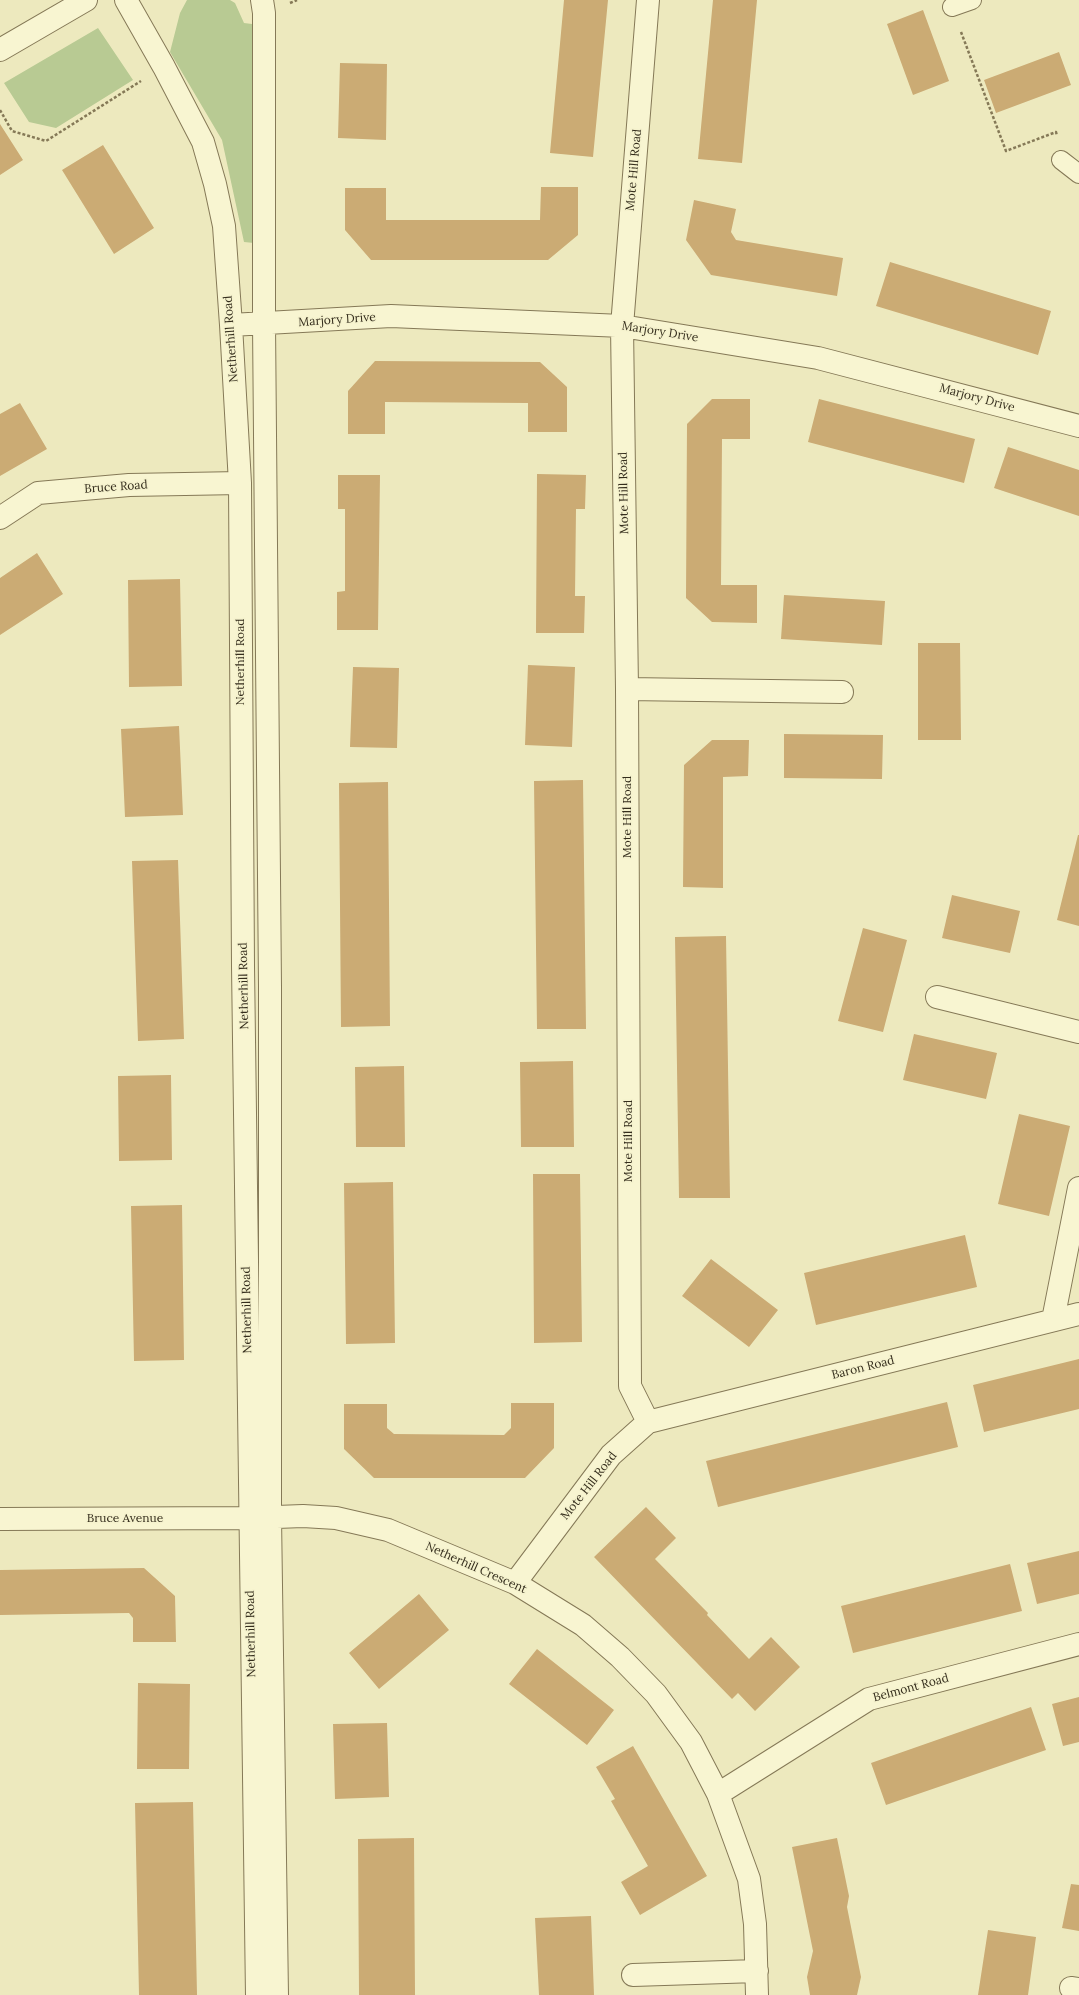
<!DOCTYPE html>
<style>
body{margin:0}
canvas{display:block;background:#ede9be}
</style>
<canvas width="1079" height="1995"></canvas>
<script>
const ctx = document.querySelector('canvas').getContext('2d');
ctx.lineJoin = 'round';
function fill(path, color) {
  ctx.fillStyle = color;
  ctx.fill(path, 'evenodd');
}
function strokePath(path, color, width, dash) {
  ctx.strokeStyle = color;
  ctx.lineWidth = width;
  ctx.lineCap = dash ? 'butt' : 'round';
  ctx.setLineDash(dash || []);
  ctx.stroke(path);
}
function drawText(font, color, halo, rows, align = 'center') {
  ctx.font = font + ' Lora,serif';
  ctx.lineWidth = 3;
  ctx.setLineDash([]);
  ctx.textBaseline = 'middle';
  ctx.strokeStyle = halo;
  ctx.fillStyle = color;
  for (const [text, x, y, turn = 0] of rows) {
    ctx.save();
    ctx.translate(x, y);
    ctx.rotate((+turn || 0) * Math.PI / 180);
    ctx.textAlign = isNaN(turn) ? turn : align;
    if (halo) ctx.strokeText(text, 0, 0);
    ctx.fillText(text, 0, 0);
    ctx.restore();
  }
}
fill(new Path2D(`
 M187,0h43l5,3 9,20 8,1 6,145 -4,74 -10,-1 -22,-102 -52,-88 10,-39z
 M98,28l35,52 -77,48 -27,-6 -25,-39z`), '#b8ca93');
fill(new Path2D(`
 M564,0h44l-15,157 -43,-4z
 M713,0h44l-15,163 -44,-4z
 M923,10l26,71 -36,14 -26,-71z
 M1059,52l12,33 -75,28 -12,-33z
 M340,63l47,1 -1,76 -48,-2z
 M0,124l23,36 -23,15z
 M103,145l51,83 -40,26 -52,-84z
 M541,187h37v48l-30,25h-177l-26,-30v-42h41v32h154z
 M694,200l42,9 -5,23 5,8 107,18 -6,38 -126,-21 -25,-35z
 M890,262l161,49 -13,44 -162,-49z
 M375,361l165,1 27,25v45h-39v-29l-143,-1v32h-37v-43z
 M712,399h38v40h-28l-1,146h36v38l-45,-1 -26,-24 1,-174z
 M819,399l156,40 -11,44 -156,-41z
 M20,403l27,46 -47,27v-62z
 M1008,447l71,23v46l-85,-28z
 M537,474l49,1 -1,34h-9l-1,87h10l-1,37h-48z
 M338,475h42l-2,155h-41v-38l8,-1v-82h-7z
 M37,553l26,41 -63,41v-57z
 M180,579l2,107 -53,1 -1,-107z
 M784,595l101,6 -3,44 -101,-6z
 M918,643h42l1,97h-43z
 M528,665l47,2 -3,80 -47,-2z
 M353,667l46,1 -2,80 -47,-1z
 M179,726l4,89 -58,2 -4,-88z
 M784,734l99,1 -1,44 -98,-1z
 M712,740h37l-1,36 -25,1v111l-40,-1 1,-122z
 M583,780l3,249h-49l-3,-248z
 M388,782l2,244 -49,1 -2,-244z
 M1078,835h1v91l-22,-6z
 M178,860l6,179 -46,2 -6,-180z
 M952,895l68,16 -10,42 -68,-15z
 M863,928l44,12 -24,92 -45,-11z
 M726,936l4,262h-51l-4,-261z
 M914,1034l83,19 -11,46 -83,-19z
 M573,1061l1,86h-53l-1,-85z
 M404,1066l1,81h-49l-1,-80z
 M171,1075l1,85 -53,1 -1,-85z
 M1019,1114l51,12 -21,90 -51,-12z
 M533,1174h47l2,168 -48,1z
 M393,1182l2,161 -49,1 -2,-161z
 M182,1205l2,155 -50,1 -3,-155z
 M965,1235l12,52 -161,38 -12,-52z
 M711,1259l67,51 -29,37 -67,-51z
 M1079,1359v50l-95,23 -11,-47z
 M947,1402l11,45 -240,60 -12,-46z
 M511,1403h43v45l-29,30h-151l-30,-29v-45h43v24l7,6 110,1 7,-7z
 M646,1507l30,31 -21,21 53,54 -1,2 42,44 22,-22 29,30 -45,44 -17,-18 -6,6 -138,-142z
 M1079,1551v43l-42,10 -10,-41z
 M1010,1564l12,47 -169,42 -12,-47z
 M144,1568l31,28 1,46h-43v-24l-4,-5 -129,2v-45z
 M419,1594l30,36 -70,59 -30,-36z
 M537,1649l77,61 -27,35 -78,-61z
 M138,1683l52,1 -1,85h-52z
 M1079,1697v45l-16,4 -11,-42z
 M1031,1707l15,43 -160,55 -15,-42z
 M387,1723l2,74 -54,2 -2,-75z
 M633,1746l74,130 -67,39 -19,-33 27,-16 -37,-65 4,-2 -19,-32z
 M193,1802l4,193h-58l-4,-192z
 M414,1838l1,157h-56l-1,-156z
 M837,1838l12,58 -2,11 14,70 -4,18h-47l-3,-18 6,-26 -21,-104z
 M1071,1884l8,1v46l-17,-3z
 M591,1916l3,79h-55l-4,-77z
 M988,1930l48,7 -8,58h-50z`), '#cbab74');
const service = new Path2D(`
 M952,7l20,-7
 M1061,160l18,14`);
const minor = new Path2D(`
 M126,0l38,67 39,75 12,42 9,42 7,99 9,158 3,483 14,1029
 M262,0l2,13v311l6,662v531l7,478
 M0,50l86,-50
 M231,325l160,-9 231,10 196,32 261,68
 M0,518l38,-25 91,-8 111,-2
 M627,689l215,3
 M937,997l142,35
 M1053,1320l26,-132
 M648,1422l431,-108
 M0,1519l250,-1 53,-2 33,2 52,12 127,53 68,42 37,32 36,37 35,48 27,52 31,85 6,45 2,71
 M515,1583l96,-128 37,-33 -18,-36 -3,-697 -5,-363 26,-326
 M718,1794l151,-95 210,-55
 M633,1975l124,-4
 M1071,1988l8,1`);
strokePath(service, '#857957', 20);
strokePath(minor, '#857957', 24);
strokePath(new Path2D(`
 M290,3l7,-3
 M961,32l45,119 50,-19 1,4
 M0,110l12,21 34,10 95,-60`), '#857957', 2.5, [3, 2]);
strokePath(service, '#f8f5d1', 18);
strokePath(minor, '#f8f5d1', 22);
drawText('12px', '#342d1c', '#f5f2cd', [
 ["Mote Hill Road",634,170,-85],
 ["Marjory Drive",337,320,-4],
 ["Marjory Drive",660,332,9],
 ["Netherhill Road",231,339,-94],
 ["Marjory Drive",977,398,15],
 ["Bruce Road",116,487,-4],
 ["Mote Hill Road",624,493,-91],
 ["Netherhill Road",241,662,-90],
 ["Mote Hill Road",628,817,-90],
 ["Netherhill Road",244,986,-91],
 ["Mote Hill Road",629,1141,-90],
 ["Netherhill Road",247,1310,-91],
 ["Baron Road",863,1368,-14],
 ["Mote Hill Road",589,1486,-52],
 ["Bruce Avenue",125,1519],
 ["Netherhill Crescent",476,1568,24],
 ["Netherhill Road",251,1634,-91],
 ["Belmont Road",911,1688,-15]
]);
</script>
